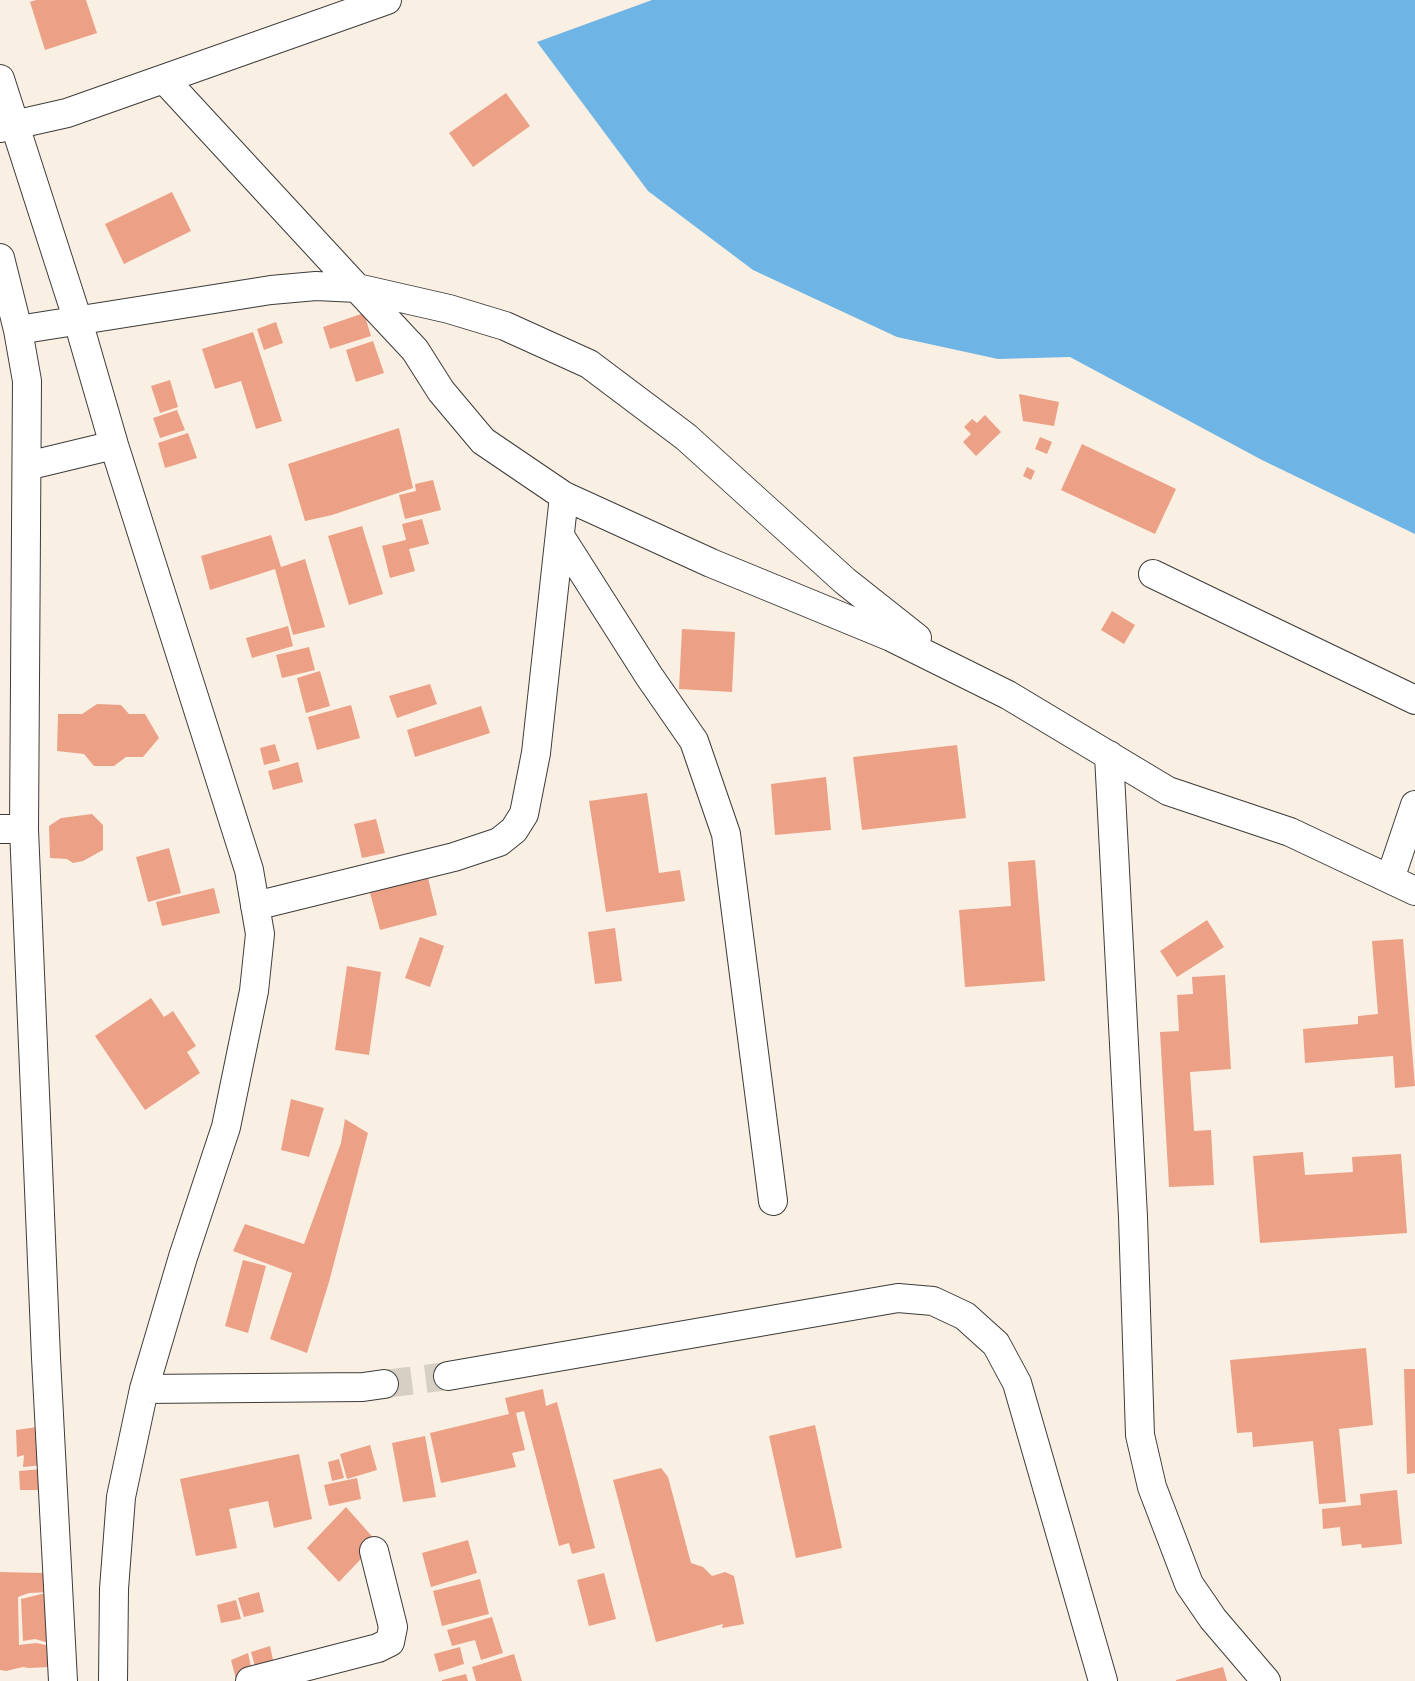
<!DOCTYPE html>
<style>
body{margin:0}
canvas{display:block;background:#f9efe2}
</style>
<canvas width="1415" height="1681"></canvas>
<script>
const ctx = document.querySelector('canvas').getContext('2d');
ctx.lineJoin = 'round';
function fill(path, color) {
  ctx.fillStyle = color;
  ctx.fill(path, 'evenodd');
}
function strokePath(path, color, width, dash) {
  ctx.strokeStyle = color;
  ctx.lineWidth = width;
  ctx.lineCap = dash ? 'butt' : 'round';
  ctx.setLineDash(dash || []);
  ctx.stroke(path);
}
fill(new Path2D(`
 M652,0h763v534l-153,-74 -192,-103 -72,2 -101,-22 -144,-67 -105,-79 -111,-149z`), '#6eb4e5');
fill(new Path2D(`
 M36,0h50l11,33 -52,17 -15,-48z
 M506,93l24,33 -57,41 -24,-34z
 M172,192l19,39 -67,33 -19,-40z
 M364,313l7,23 -41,13 -7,-22z
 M276,322l7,21 -19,7 -7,-21z
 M253,332l29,89 -26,8 -15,-48 -26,8 -13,-40z
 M373,341l11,32 -28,9 -10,-32z
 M170,380l8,27 -18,6 -9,-27z
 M1019,394l40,8 -5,24 -31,-5z
 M177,410l8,20 -25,8 -7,-20z
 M985,415l16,17 -25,24 -13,-14 8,-8 -7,-7 8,-8 5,4z
 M399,428l14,60 -81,27 -27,6 -17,-57z
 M188,433l9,25 -32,10 -7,-25z
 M1040,437l12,5 -5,12 -12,-5z
 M1082,444l94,45 -21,45 -94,-44z
 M1027,467l8,4 -4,9 -8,-4z
 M433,480l8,30 -36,9 -6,-24 17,-4 -1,-7z
 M422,519l7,25 -20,5 6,22 -25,7 -8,-32 24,-6 -4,-16z
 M362,526l21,68 -34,11 -21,-69z
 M271,535l10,32 24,-8 20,68 -32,8 -18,-66 -65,21 -9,-34z
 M1112,611l23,14 -11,19 -23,-14z
 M288,626l5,20 -41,12 -6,-20z
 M682,629l53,3 -3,60 -53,-3z
 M309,647l6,23 -33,8 -6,-23z
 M320,671l10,35 -24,7 -9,-35z
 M430,684l7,20 -40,14 -8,-22z
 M97,704l24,1 8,9h16l14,24 -16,19h-17l-12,9h-20l-10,-12 -27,-3 1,-37h24z
 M351,705l9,33 -43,12 -9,-33z
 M481,706l9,27 -75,24 -8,-27z
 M275,744l5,17 -16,4 -4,-17z
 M957,745l9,73 -104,12 -9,-73z
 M298,762l5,20 -30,8 -5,-19z
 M826,777l5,53 -56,5 -4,-51z
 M647,793l12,80 21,-3 5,31 -79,11 -17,-111z
 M92,814l11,11v25l-20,11 -10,2 -6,-4 -17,-1 -1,-32 12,-8z
 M376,819l9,34 -23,5 -8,-34z
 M169,848l12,45 -33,9 -12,-45z
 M1035,860l10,121 -80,6 -6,-77 52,-4 -3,-44z
 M427,874l10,41 -57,15 -11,-41z
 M214,888l6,25 -58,13 -6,-24z
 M1207,920l17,27 -47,30 -17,-26z
 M615,928l7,53 -27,3 -7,-52z
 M420,937l24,9 -14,41 -25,-9z
 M1403,939l12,147 -20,2 -2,-32 -88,7 -2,-34 55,-5v-8l20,-2 -6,-73z
 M347,966l34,6 -12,83 -34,-5z
 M1225,975l6,94 -41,3 4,59 17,-1 3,55 -45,2 -9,-155 19,-1 -2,-36 16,-1 -1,-17z
 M151,998l13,19 9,-6 23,35 -9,6 13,21 -55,37 -50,-74z
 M291,1099l33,9 -15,49 -28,-7z
 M345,1119l23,14 -39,149 -22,71 -37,-14 22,-66 -59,-22 12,-27 59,20 37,-101z
 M1303,1152l2,23 48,-3 -1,-15 49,-3 6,79 -147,10 -7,-87z
 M243,1260l23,6 -18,67 -23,-7z
 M1366,1348l7,77 -34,4 7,73 -27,2 -6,-63 -60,6 -1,-15 -15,1 -7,-73z
 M1404,1369h11v104l-8,1z
 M543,1389l3,17 11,-4 38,146 -23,6 -3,-11 -10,3 -35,-135 -8,2 9,37 -13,3 4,14 -75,16 -11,-50 79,-19 -4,-16z
 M815,1425l27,123 -46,10 -27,-122z
 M44,1426l-1,39 -20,2 1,-12 -7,2 -1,-27z
 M425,1436l11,61 -33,5 -11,-59z
 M370,1445l7,25 -30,9 -7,-25z
 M299,1454l13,65 -38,9 -6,-27 -39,8 8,39 -41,8 -16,-77z
 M339,1459l5,19 -12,3 -4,-19z
 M661,1468l7,9 23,86 12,4 9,9 13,-4 9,4 10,48 -22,4 1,-4 -67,18 -43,-162z
 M42,1469l3,21h-25l-1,-19z
 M357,1478l4,21 -32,7 -5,-21z
 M1397,1490l5,54 -40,4 -1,-4 -19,2 -2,-19 -17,2 -1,-20 39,-4 -1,-11z
 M346,1507l31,35 -38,40 -32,-34z
 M468,1540l9,33 -46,14 -9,-34z
 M0,1572l42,1 7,10 4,37 -4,23 -14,-4 -12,2 -2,-42 29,-7 -21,1 -11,4 1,48 17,-2 15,3 -1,21 -22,1 -5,-1 -17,4 -6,-1z
 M604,1573l12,46 -27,7 -12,-46z
 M480,1579l9,35 -47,12 -9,-35z
 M259,1592l5,20 -20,5 -6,-19z
 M236,1600l5,19 -20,4 -4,-18z
 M492,1617l11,36 -22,7 -6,-20 -23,6 -5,-16z
 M270,1646l5,23 -18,5 -6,-22z
 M460,1647l4,17 -25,8 -5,-18z
 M248,1653l5,22 -17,4 -5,-19z
 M514,1654l8,27h-46l-4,-14z
 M1223,1667l4,14h-51v-1z
 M466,1674l2,7h-26v-1z`), '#eca187');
strokePath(new Path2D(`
 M384,1384l64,-8`), '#d8cfc4', 28, [28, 14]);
const minor = new Path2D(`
 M0,79l78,242 36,124 135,425 11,64 -6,57 -28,136 -43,130 -39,132 -23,108 -7,92 -1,92
 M164,79l193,209 92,21 56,17 84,38 97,73 159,144 72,57
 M0,128l67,-15 320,-113
 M0,258l18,72 9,51 -3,448 22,529 17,323
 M18,330l253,-40 45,-4 41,2 58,62 26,41 42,50 81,55 147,67 180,74 117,58 160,96 122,41 125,59
 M27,466l87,-21
 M560,536l89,140 45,65 32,93 47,367
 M1153,574l262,126
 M1109,755l24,462 7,218 12,52 37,97 24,35 53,62
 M0,829h24
 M1390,879l25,-74
 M255,906l199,-49 45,-15 15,-12 10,-16 12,-61 28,-257
 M448,1376l450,-78 35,3 32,15 31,28 21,39 86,298
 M144,1389l219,-2 21,-3
 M250,1681l128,-33 12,-6 3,-15 -19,-76`);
strokePath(minor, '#3d3c3a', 30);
strokePath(minor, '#fff', 28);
</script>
